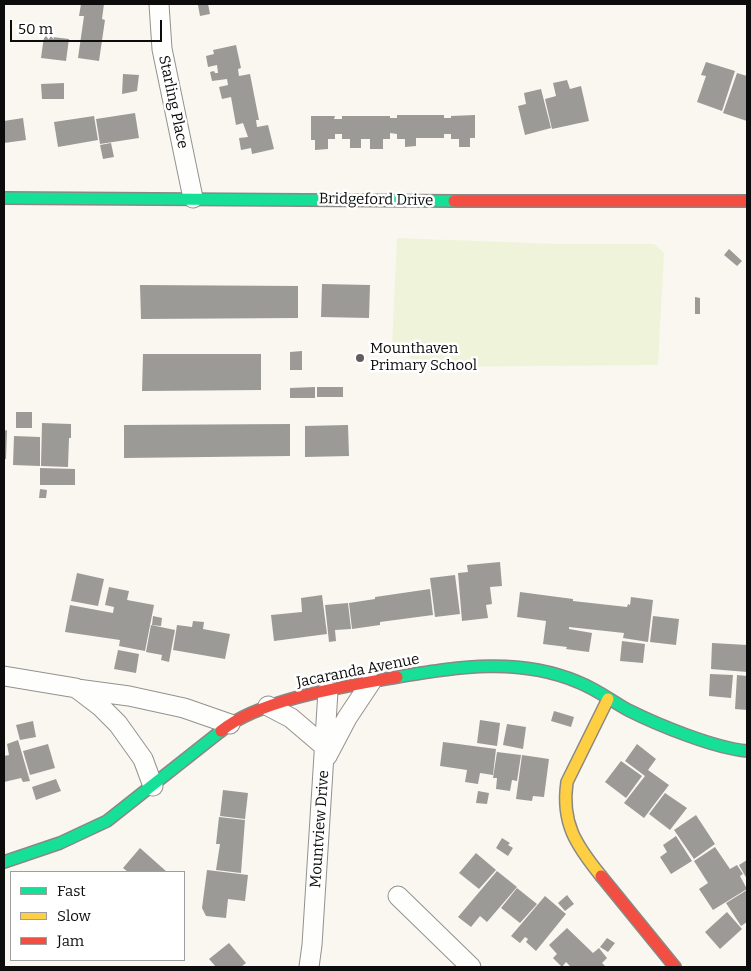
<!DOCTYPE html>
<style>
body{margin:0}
#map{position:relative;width:751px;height:971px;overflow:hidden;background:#faf7f0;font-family:Bitter,serif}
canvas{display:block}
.frame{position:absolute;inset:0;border:5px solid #0c0c0c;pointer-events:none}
.legend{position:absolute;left:10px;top:871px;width:175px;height:90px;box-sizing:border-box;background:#fff;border:1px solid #9e9e9e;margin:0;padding:6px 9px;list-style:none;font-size:15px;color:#0c0c0c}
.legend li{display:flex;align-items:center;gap:10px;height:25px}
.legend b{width:25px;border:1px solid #9e9e9e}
.scale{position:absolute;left:10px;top:20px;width:152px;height:22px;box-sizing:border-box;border:2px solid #0c0c0c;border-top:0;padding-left:6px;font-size:15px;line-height:18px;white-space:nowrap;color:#0c0c0c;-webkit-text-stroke:4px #fff;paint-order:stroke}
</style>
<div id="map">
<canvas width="751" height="971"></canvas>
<div class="frame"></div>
<ul class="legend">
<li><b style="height:6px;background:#16e098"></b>Fast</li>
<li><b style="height:6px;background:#ffcf43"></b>Slow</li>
<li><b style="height:6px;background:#f24e42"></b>Jam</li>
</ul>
<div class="scale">50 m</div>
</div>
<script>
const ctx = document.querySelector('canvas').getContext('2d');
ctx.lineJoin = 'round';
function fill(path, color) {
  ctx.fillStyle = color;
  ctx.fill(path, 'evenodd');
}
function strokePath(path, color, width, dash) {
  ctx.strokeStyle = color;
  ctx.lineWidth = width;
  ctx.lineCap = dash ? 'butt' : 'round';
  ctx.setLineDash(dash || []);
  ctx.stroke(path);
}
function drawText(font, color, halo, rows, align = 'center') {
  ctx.font = font + ' Bitter,serif';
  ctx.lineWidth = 5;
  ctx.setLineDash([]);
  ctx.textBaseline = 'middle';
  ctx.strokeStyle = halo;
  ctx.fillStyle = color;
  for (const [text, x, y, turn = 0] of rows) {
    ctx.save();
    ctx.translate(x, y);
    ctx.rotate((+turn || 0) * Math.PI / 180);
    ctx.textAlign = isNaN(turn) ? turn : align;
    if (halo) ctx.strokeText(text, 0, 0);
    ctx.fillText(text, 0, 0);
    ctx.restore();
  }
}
fill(new Path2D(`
 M397,238l161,6h96l10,9 -6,112 -234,2 -32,-21z`), '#eff3da');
fill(new Path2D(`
 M81,4h23l-2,15 3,1 -6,41 -21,-3 6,-42h-5z
 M208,4l2,10 -10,2 -2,-11z
 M44,36l25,3 -3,22 -25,-3z
 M236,45l5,23 -3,1 1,7 11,-2 9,46h-3l1,7 11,-2 6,24 -22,5 -1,-6 -10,2 -2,-12 9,-1 -5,-14 -7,2 -5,-28 -9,2 -3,-12 9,-2 -1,-6 -15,2 -2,-9 4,-1 1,2h3l-1,-8 -9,2 -2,-11 8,-2 -1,-4z
 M706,62l29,9 -13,40 -25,-9 9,-26 -5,-1z
 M737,73l10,3v45l-24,-8z
 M123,74l16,1 -2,16 -15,3z
 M567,80l3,9 11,-3 8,35 -37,8 -7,-30 11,-3 -3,-13z
 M64,83v16h-22l-1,-15z
 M541,89l10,39 -26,7 -7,-29 8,-2 -2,-11z
 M135,113l4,25 -39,6 -4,-25z
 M397,115h47v3h7v-2l24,-1v23h-5v9h-11v-8h-8v-5h-7v4h-28v8l-11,1v-8h-8v-5l-7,-1v6h-7v10h-13v-10h-9v9h-11v-9h-8v-5h-7v5h-7v10l-13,1v-10h-4v-24h24l-1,3h8v-3h48v2h7z
 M94,116l4,24 -40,7 -4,-25z
 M23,118l3,22 -22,3v-22z
 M111,143l3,14 -11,2 -3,-14z
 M729,249l13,12 -5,5 -13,-11z
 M322,284l48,1 -1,33 -48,-1z
 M140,285l158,1v32l-157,1z
 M695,297l5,1v16h-5z
 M302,351v19h-12v-18z
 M143,354h118v36l-119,1z
 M315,387v11h-25v-10z
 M317,387h26v10h-26z
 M16,412h16v16h-16z
 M42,423l29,1v14h-2l-1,29 -27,-1z
 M290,424v32l-166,2v-33z
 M348,425l1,31 -44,1v-31z
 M7,430l-1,29h-2v-28z
 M14,436l26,1v29l-27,-1z
 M40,468l35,1v16h-35z
 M40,489l7,1 -1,8h-7z
 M500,562l2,24 -12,1 2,17 -6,1 2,13 -26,3 -4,-48 10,-1 -1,-7z
 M77,573l27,6 -6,27 -27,-5z
 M455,575l5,39 -25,3 -5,-39z
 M109,587l20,4 -2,9 27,5 -9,46 -26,-5 1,-6 -55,-8 5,-27 43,8 1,-6 -9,-2z
 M430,589l3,26 -53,7v3l-28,4 -3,-26 26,-4v-2z
 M520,592l53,7v2l54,6 1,-3 2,1 1,-8 22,3 -5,42 -25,-4 1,-5 -55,-6v2l23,4 -3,19 -23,-3 1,-2 -24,-3 3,-23 -29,-4z
 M322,595l5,39 -53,7 -3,-26 31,-3 -1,-14z
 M348,603l3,26 -16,1 1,11 -7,1 -4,-37z
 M153,616l9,2 -1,8 -9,-1z
 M653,616l26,3 -3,26 -26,-3z
 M193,621l11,1 -1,7 27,5 -5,25 -52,-9 4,-25 15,2z
 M151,625l24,5 -6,32 -8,-2 1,-5 -16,-3z
 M622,641l23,3 -2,19 -23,-2z
 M712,643l35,2v27l-36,-3z
 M118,650l21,4 -3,19 -22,-4z
 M710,674l23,1 -2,23 -22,-2z
 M737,675l10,1v34l-12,-1z
 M554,711l20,6 -3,10 -20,-6z
 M480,720l20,3 -3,23 -20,-3z
 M33,721l3,16 -16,3 -4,-15z
 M507,724l19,3 -3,22 -20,-4z
 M18,740l12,41 -7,1 -2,-4 -17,4v-26l5,-1 -2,-11z
 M443,742l53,7 -3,26 -13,-2 -2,11 -13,-2 2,-12 -27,-4z
 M48,744l7,24 -25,7 -7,-24z
 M637,744l19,15 -8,11 21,15 -25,33 -20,-15 21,-27 -20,-15z
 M497,752l24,3 -4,26 -5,-1 -2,11 -14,-2 1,-11h-4z
 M522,755l27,4 -5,38 -11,-1 -1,5 -16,-2z
 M621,761l21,15 -16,22 -21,-16z
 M56,779l5,12 -25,9 -4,-13z
 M223,790l25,3 -3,26 -25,-3z
 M478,791l11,2 -2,11 -11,-1z
 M665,793l22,15 -17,22 -21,-16z
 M696,815l19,29 -21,15 -20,-29z
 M219,817l26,3 -4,53 -25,-3 4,-26h-4z
 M676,836l16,25 -21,13 -11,-17 7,-5 -4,-7z
 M502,838l8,5 -2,2 5,3 -5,8 -12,-8z
 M715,847l15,22 7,-4 6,9 -3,2 7,13 -34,21 -14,-21 9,-6 -14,-22z
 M140,848l27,24h-39l-5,-4z
 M476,853l20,17 -17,19 -20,-16z
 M747,860v19l-8,-14z
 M207,870l41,5 -3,26 -17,-2 -2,19 -20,-2 -4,-8z
 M497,871l20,16 -30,35 -7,-6 -9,11 -13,-10z
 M517,888l20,16 -17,19 -19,-15z
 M747,890v32l-6,4 -15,-23z
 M567,895l7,9 -9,7 -7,-8z
 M545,896l21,18 -30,37 -10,-9 2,-3 -3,-2 -5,6 -9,-7z
 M727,912l15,17 -22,20 -15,-17z
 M567,928l26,25 6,-5 8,10 -5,5 4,4h-35l-5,-5 -4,5 -9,-9 4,-4 -8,-9z
 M607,938l8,5 -7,9 -8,-5z
 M229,943l17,20 -5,4h-25l-7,-8z`), '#9c9a96');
const street = new Path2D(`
 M159,4l3,45 31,149
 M4,676l72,12 25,19 17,17 25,35 10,27
 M77,689l52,7 55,12 46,16
 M268,706l23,12 34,29
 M327,756l20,-38 24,-36
 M398,896l73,71
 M309,967l3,-22 16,-254`);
const fast = new Path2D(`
 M4,198l450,3
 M397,677c62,-10 121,-20 181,5 18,7 34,19 50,28 30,15 86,38 119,41
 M4,862l56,-19 47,-22 114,-90`);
const slow = new Path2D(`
 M601,876c-25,-31 -40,-53 -34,-94l41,-83`);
const jam = new Path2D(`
 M454,201h293
 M221,731c39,-32 126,-45 176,-54
 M601,876l74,91`);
strokePath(street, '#93928f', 21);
strokePath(fast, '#8a8885', 14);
strokePath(slow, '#8a8885', 14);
strokePath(jam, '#8a8885', 14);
strokePath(street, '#fefefd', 19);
strokePath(fast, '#16e098', 11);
strokePath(slow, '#ffcf43', 11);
strokePath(jam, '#f24e42', 11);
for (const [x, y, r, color] of [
 [360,358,5,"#5f5e5c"]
]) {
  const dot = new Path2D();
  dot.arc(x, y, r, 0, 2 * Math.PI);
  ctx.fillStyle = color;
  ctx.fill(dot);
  strokePath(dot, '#fff', 2);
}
drawText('15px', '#0c0c0c', '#fff', [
 ["Starling Place",173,102,78],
 ["Bridgeford Drive",376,200,1],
 ["Jacaranda Avenue",358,671,-11],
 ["Mountview Drive",320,829,-86]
]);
drawText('15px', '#0c0c0c', '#fff', [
 ["Mounthaven",370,349],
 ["Primary School",370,366]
], 'left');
</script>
